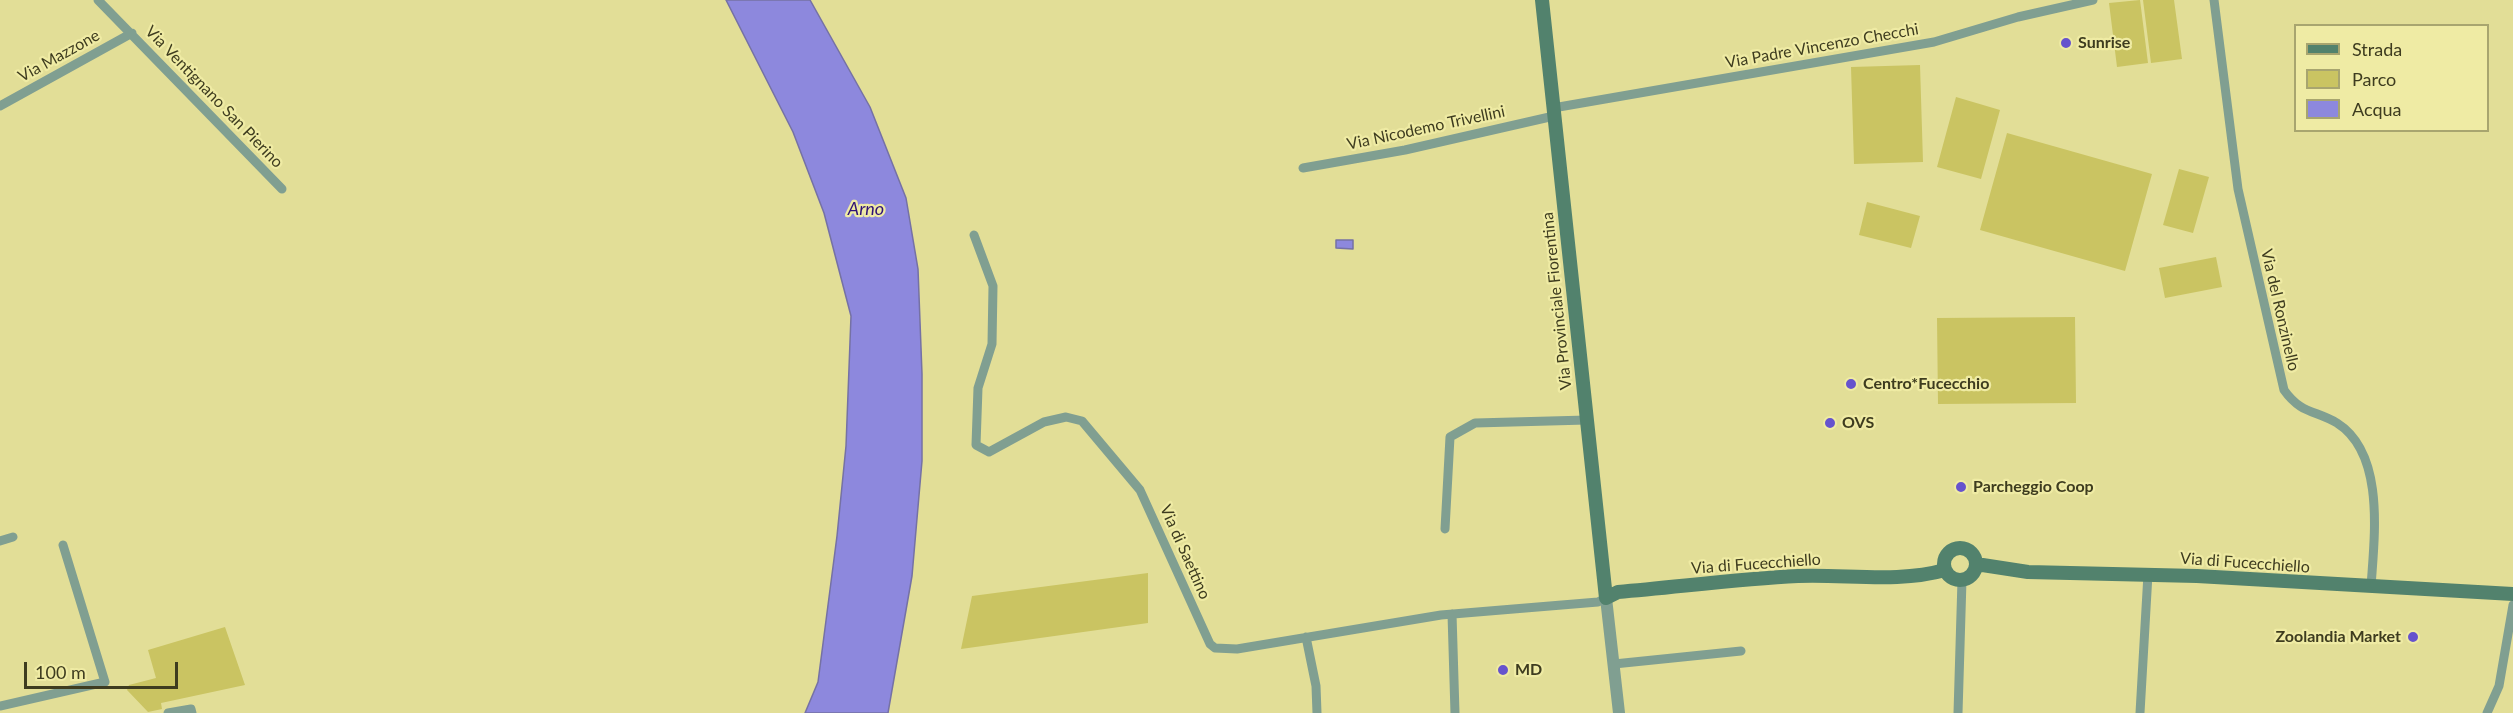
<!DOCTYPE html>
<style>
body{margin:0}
#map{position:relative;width:2513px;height:713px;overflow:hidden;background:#e2de97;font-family:Lato,sans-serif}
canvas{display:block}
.legend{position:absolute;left:2294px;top:24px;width:195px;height:108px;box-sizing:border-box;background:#efeba4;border:2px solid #a8a56f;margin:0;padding:8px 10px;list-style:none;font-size:18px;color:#3e3c1f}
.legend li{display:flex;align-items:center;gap:12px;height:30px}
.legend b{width:30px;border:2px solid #a8a56f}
.scale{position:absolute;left:24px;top:662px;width:154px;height:27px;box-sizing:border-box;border:3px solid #3e3c1f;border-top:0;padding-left:8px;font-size:18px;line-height:21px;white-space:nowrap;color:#3e3c1f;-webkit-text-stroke:4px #efeba4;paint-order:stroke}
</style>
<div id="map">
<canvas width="2513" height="713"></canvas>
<ul class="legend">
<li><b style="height:8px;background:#52826d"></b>Strada</li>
<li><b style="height:16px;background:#cac462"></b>Parco</li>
<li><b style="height:16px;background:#8d88dd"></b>Acqua</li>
</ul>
<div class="scale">100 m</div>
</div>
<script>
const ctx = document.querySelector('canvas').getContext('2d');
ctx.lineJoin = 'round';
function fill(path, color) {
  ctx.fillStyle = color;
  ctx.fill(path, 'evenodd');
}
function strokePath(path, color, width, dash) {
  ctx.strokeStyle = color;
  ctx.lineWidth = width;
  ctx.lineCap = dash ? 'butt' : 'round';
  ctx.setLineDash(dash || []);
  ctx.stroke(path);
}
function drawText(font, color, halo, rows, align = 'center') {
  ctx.font = font + ' Lato,sans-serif';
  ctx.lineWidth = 4.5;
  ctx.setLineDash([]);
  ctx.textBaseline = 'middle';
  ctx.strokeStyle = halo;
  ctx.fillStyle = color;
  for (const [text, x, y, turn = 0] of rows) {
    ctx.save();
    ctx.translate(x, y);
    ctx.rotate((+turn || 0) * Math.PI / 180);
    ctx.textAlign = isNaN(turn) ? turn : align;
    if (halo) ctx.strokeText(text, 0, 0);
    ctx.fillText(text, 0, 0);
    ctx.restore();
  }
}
fill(new Path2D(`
 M2140,0l8,63 -31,4 -8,-64z
 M2143,0h31l8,59 -31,4z
 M1920,65l3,97 -69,2 -3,-97z
 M1956,97l44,13 -19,69 -44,-12z
 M2007,133l145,41 -27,97 -145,-41z
 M2179,169l30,8 -16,56 -30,-8z
 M1867,202l53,14 -9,32 -52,-13z
 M2216,257l6,30 -57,11 -6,-30z
 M2075,317l1,86 -138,1 -1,-86z
 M1148,573v50l-187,26 11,-53z
 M225,627l20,58 -84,18 1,6 -14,3 -21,-22 2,-5 27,-7 -8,-28z`), '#cac462');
const water = new Path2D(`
 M726,0h84l60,107 36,91 12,71 4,105v87l-10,115 -24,137h-83l13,-31 19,-146 9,-90 5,-130 -27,-103 -31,-81z
 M1336,240h17v9l-17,-1z`);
fill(water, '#8d88dd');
strokePath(water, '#7571a4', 1.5);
strokePath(new Path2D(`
 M98,0l184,189
 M2214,0l24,189 46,201c17,24 31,20 53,33 49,31 37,116 34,164
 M0,106l132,-73
 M1553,108l381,-66 84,-25 75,-17
 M1303,168l102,-18 149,-34
 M974,235l19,51 -1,58 -14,44 -2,57 13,7 55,-30 22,-5 16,4 58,69 70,154 5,4 22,1 204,-34 157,-13 8,-4
 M1445,529l5,-92 25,-14 112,-3
 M0,541l13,-4
 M1452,614l3,99
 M1306,637l10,49 1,27
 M1614,664l127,-13
 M0,706l105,-24 -42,-137
 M168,713l23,-4 1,4
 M1958,713l4,-133
 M2140,713l8,-139
 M2487,713l12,-27 14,-81`), '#809f91', 9);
strokePath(new Path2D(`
 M1606,598l13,115`), '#809f91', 12);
strokePath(new Path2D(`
 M1542,0l64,598 12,-6c60,-5 120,-13 180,-16 48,-2 101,7 147,-6
 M1944 564a16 16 0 1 1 32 0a16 16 0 1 1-32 0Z
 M1976,564l52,8 169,4 316,18`), '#52826d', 14);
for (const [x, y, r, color] of [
 [2066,43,6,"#6653cd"],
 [1851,384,6,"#6653cd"],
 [1830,423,6,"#6653cd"],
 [1961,487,6,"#6653cd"],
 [2413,637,6,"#6653cd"],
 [1503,670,6,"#6653cd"]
]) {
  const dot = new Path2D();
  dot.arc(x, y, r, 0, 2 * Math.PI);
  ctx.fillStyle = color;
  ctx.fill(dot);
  strokePath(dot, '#efeba4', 2);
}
drawText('bold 16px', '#3e3c1f', '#efeba4', [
 ["Sunrise",2078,43],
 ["Centro*Fucecchio",1863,384],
 ["OVS",1842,423],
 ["Parcheggio Coop",1973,487],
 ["Zoolandia Market",2401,637,"right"],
 ["MD",1515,670]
], 'left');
drawText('16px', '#3e3c1f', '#efeba4', [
 ["Via Padre Vincenzo Checchi",1822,46,-10],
 ["Via Mazzone",59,56,-29],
 ["Via Ventignano San Pierino",214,97,46],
 ["Via Nicodemo Trivellini",1426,128,-12],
 ["Via Provinciale Fiorentina",1557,301,-96],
 ["Via del Ronzinello",2280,310,77],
 ["Via di Saettino",1185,552,66],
 ["Via di Fucecchiello",2245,563,4],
 ["Via di Fucecchiello",1756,564,-4]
]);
drawText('italic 18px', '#2e1176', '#efeba4', [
 ["Arno",866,209]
]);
</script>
